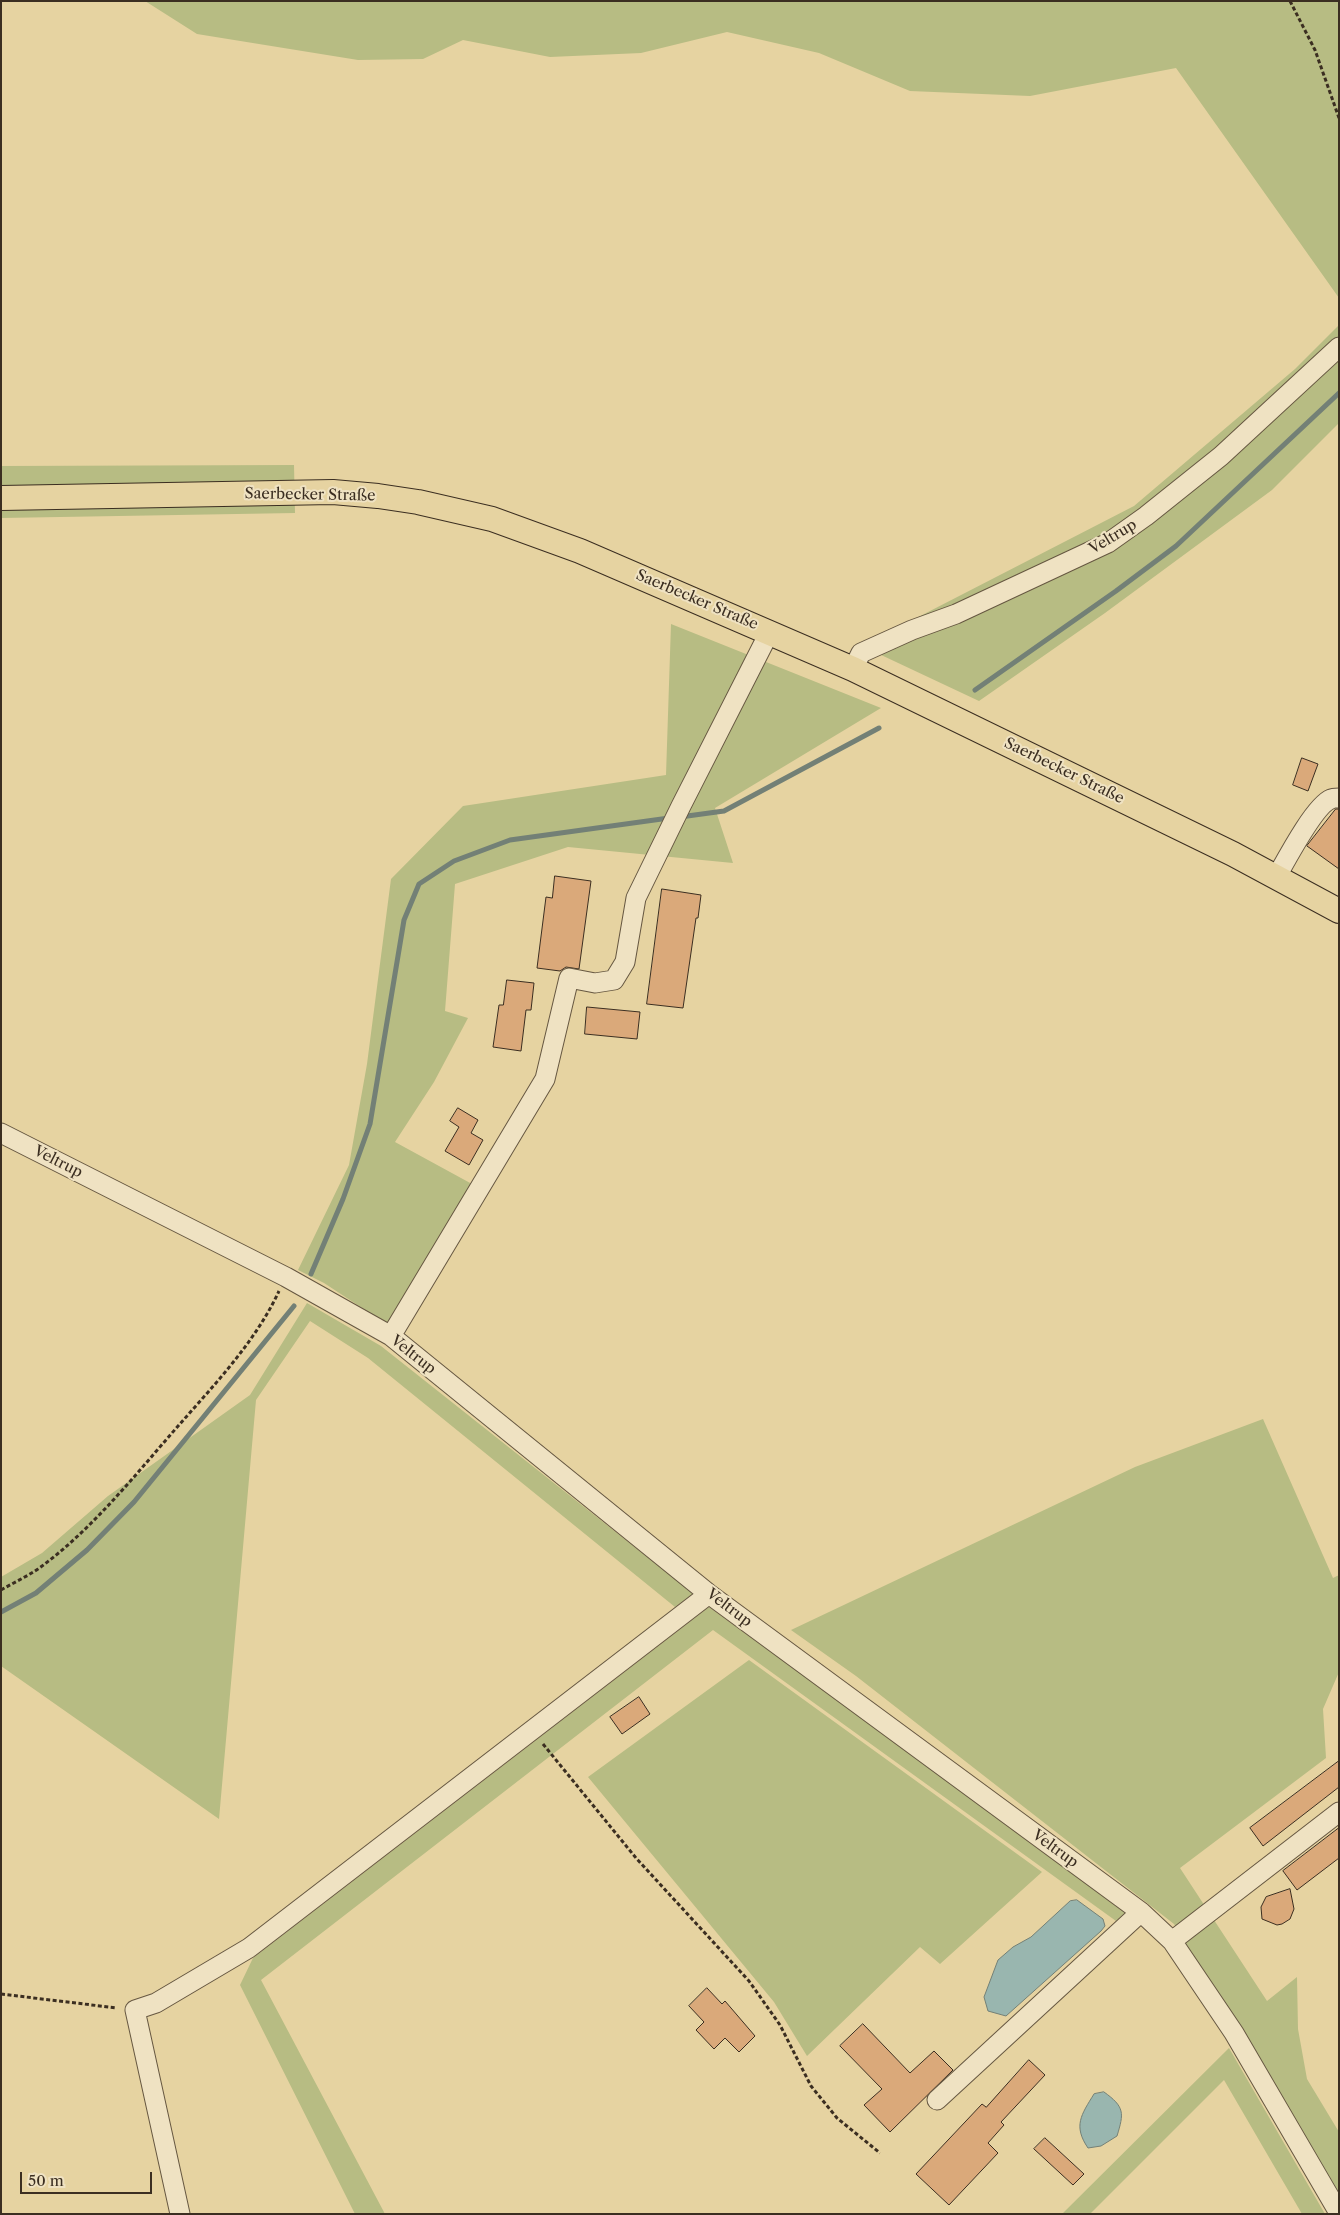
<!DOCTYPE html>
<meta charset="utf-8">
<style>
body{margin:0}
#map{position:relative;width:1340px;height:2215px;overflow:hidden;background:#e6d3a1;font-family:"Libre Caslon Text",serif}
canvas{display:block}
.frame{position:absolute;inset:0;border:2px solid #3b2e21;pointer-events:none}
.scale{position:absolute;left:20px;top:2172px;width:132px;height:22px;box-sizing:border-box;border:2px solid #3b2e21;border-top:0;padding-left:6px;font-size:15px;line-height:18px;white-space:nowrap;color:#3b2e21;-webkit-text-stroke:4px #efe2c2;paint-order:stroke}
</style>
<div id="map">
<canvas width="1340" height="2215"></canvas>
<div class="frame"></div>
<div class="scale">50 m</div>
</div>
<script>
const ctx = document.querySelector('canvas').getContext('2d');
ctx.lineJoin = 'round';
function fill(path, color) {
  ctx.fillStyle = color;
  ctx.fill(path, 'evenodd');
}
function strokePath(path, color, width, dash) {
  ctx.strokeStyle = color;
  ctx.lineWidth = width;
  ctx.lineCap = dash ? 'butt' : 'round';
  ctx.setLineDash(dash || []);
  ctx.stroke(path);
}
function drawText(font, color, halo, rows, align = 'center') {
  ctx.font = font + ' "Libre Caslon Text",serif';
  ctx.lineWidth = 4;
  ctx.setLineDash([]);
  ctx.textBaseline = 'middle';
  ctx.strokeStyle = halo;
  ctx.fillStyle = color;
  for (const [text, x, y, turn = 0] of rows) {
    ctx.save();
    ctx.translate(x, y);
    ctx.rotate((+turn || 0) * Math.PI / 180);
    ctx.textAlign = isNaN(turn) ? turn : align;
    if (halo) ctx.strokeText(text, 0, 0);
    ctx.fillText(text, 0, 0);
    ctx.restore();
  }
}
fill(new Path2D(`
 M145,1h1194v297l-163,-230 -146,28 -120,-5 -91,-38 -92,-21 -86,21 -91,4 -87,-17 -40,19 -65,1 -161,-26z
 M1339,325v98l-67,67 -167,123 -126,88 -117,-55 272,-140 161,-137z
 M294,465l1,48 -294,5v-52z
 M671,624l210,84 -166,100 18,55 -165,-16 -113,37 -10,127 23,7 -34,64 -39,60 77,42 -84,141 -64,-42 -26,-13 51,-105 18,-101 24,-185 72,-73 203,-31z
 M307,1303l74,43 313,248 -19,13 -307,-249 -58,-37 -54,79 -37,419 -218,-153v-89l41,-24 66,-57 142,-101z
 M1263,1419l70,159 6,-3v97l-16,37 3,49 -146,110 87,133 30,-24 1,52 9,50 32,53v66l-165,-274 -318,-248 -65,-46 344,-163z
 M709,1607l418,304 -11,10 -403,-291 -452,350 124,234h-30l-115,-229 13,-27z
 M749,1660l293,212 -102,92 -20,-17 -113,109 -33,-54 -186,-225z
 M1229,2048l96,166h-23l-78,-134 -134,134h-28z`), '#b7bc83');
const water = new Path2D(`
 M1077,1900l26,19 2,7 -4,5 -95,85 -18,-5 -4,-14 14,-37 15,-13 18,-10 39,-36z
 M1104,2092c21,15 20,21 13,44l-16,10 -13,2c-15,-22 -7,-33 6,-54z`);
fill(water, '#99b6af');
strokePath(water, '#738076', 1);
strokePath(new Path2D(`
 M975,690l141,-99 60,-45 163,-153
 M680,817l44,-6 155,-83
 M311,1274l32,-75 27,-75 34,-204 15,-36 35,-23 56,-21 159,-22
 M1,1612l35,-19 51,-43 47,-48 160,-196`), '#738076', 5);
const building = new Path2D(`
 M1302,758l16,6 -10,27 -15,-6z
 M1336,809h3v60l-32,-23z
 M555,876l36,5 -12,88 -13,-2 -6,4 -23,-3 9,-71 6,1z
 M662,889l39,6 -3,23h-2l-13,90 -36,-4z
 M507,980l27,3 -3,27h-5l-5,41 -28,-4 6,-42h4z
 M587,1007l53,5 -3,27 -52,-5z
 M458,1108l20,12 -7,13 12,7 -14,25 -24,-14 14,-24 -9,-6z
 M639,1697l11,17 -28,20 -12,-17z
 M1339,1761v26l-76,59 -13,-18z
 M1339,1828v30l-42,32 -14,-19z
 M1290,1889l4,20 -4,10 -8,5 -5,1 -15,-6 -1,-12 5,-10z
 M707,1988l15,16 3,-3 30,35 -16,16 -14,-14 -11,11 -18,-19 8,-8 -15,-16z
 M863,2024l47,49 24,-22 19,19 -63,62 -26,-27 18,-16 -42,-43z
 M1029,2060l16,15 -44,47 3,3 -16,18 10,10 -49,52 -33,-31 66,-70 4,3z
 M1045,2138l39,36 -11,11 -39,-36z`);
fill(building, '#daa97a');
strokePath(building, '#3b2e21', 1);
const minor = new Path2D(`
 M853,669l8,-16 51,-23 44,-16 152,-71 38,-27 75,-60 118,-109
 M1277,876c9,-16 38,-71 54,-77 2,-1 5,-1 8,-1
 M1,1133l285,144 105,59 318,258 432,318 31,29 62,92 105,180
 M391,1336l154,-257 24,-101 26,5 19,-3 11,-18 11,-64 45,-92 89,-175
 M1172,1941l167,-129
 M937,2100l204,-188
 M180,2214l-45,-204 21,-7 93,-55 460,-354`);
const major = new Path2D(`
 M1,498l332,-6 45,4 40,6 74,17 88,32 273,118 380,185 106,57`);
strokePath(minor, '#665741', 21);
strokePath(major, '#3b2e21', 26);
strokePath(new Path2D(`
 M1290,1l25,49 24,68
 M1,1590c12,-7 25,-13 37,-21 54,-39 97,-94 141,-144 36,-41 77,-84 100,-134
 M543,1744l93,114 113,123 31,44 31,61 26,32 43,35
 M1,1994l116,14`), '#3b2e21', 3, [4, 2.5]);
strokePath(minor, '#efe2c2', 19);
strokePath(major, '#e6d3a1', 24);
drawText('15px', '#3b2e21', '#efe2c2', [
 ["Saerbecker Straße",310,495,1],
 ["Veltrup",1113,537,-31],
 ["Saerbecker Straße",697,600,23],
 ["Saerbecker Straße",1064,771,26],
 ["Veltrup",58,1162,27],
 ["Veltrup",413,1355,38],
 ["Veltrup",729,1608,37],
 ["Veltrup",1055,1849,36]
]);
</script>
